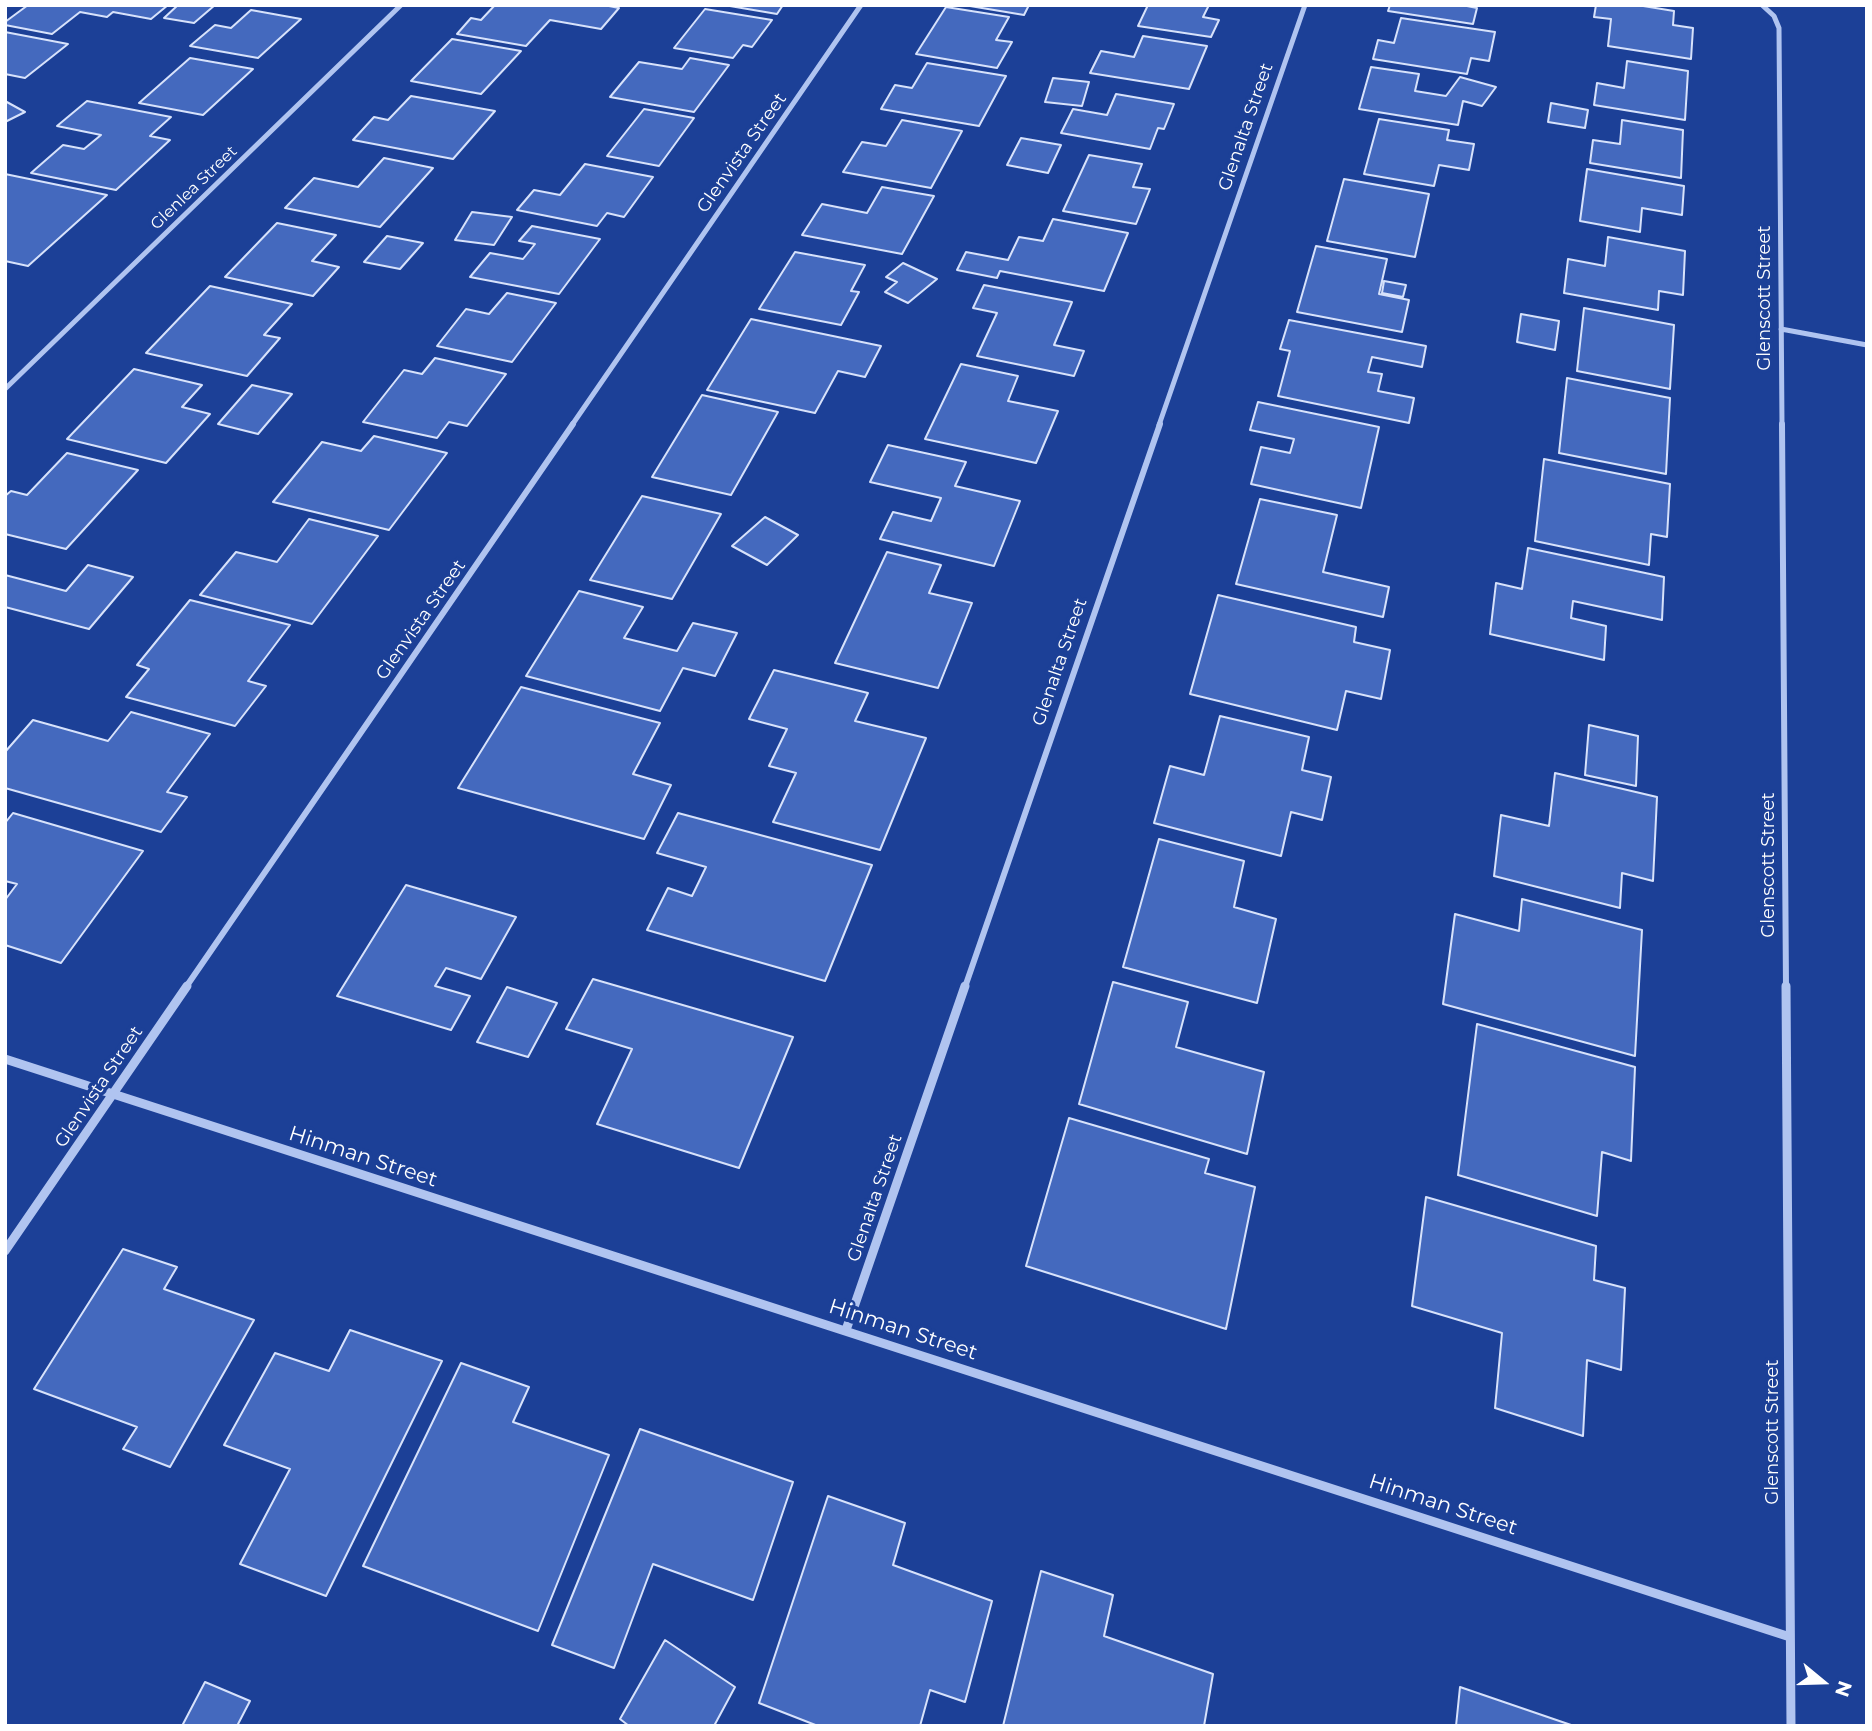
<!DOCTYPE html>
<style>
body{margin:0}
#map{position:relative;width:1872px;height:1731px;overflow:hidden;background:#1c4097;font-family:Montserrat,sans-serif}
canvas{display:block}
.frame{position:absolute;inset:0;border:7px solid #fff;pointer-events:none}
.north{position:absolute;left:1788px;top:1647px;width:70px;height:70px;-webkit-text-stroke:5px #1c4097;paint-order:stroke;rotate:109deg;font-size:19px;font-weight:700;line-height:28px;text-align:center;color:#fff}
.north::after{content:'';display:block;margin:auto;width:24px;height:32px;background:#fff;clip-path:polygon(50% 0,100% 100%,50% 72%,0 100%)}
</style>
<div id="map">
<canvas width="1872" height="1731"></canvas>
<div class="frame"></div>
<div class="north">N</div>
</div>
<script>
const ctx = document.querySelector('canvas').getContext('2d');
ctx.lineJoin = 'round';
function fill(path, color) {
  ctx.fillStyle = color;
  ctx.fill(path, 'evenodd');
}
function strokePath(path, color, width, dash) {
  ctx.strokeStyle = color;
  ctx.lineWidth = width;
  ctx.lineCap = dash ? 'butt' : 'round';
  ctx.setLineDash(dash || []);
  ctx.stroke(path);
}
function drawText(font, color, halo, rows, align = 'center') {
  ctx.font = font + ' Montserrat,sans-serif';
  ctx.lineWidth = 7;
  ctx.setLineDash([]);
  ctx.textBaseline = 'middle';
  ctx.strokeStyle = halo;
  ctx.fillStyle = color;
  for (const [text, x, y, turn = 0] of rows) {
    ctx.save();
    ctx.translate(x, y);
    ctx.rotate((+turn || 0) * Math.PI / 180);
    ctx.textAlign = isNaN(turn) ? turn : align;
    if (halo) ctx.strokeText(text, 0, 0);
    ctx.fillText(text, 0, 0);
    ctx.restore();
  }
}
const building = new Path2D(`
 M28,5h140l-17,14 -38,-7 -6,5 -27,-5 -28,22 -47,-9v-3z
 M178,5h37l-21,18 -30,-5z
 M495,5h109l15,3 -18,21 -51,-9 -24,26 -69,-12 14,-16 10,2z
 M724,5h59l-6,9z
 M964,5h65l-5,10z
 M1148,5h61l-6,12 16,3 -8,17 -73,-11z
 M1390,5h72l15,3 -4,16 -85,-13z
 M1596,5h41l37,6 -1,14 20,3 -2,31 -83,-13 3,-27 -17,-2z
 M946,7l63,10 -13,23 16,2 -15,26 -81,-14z
 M705,9l67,11 -20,27 -9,-2 -10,13 -59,-10z
 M251,10l50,9 -43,39 -68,-12 25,-21 16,3z
 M1401,18l94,14 -6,29 -18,-3 -4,16 -94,-15 5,-19 16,3z
 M5,32l63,12 -43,34 -20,-4z
 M1143,36l64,10 -18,43 -99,-16 11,-22 33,6z
 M452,39l69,12 -40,43 -70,-13z
 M190,58l63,11 -50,46 -64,-12z
 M690,58l39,7 -35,47 -84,-15 29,-35 43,7z
 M1627,61l61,10 -3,49 -91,-15 3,-22 27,5z
 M927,63l79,13 -27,50 -98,-17 14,-24 17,3z
 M1371,67l48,7 -4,17 31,5 14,-19 36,10 -14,19 -19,-5 -5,24 -99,-16z
 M1053,78l36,4 -7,24 -37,-4z
 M1116,94l58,10 -10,25 -6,-1 -8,21 -89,-16 12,-24 34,6z
 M411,96l84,15 -42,48 -100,-19 21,-23 14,3z
 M5,101l20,11 -20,10z
 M87,101l84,16 -21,19 20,4 -54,50 -85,-17 32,-28 21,4 17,-14 -44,-9z
 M1551,103l37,7 -3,18 -37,-6z
 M644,109l50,9 -35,48 -52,-10z
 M1379,119l70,11 -2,10 27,4 -5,26 -30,-5 -5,21 -70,-12z
 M902,120l60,11 -31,57 -88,-16 19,-30 24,4z
 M1622,120l61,10 -2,48 -91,-15 3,-23 27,4z
 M1021,138l40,7 -13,28 -41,-8z
 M1089,155l53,9 -9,23 17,2 -14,35 -73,-13z
 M384,158l49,10 -53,59 -95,-19 29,-30 44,9z
 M585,164l68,13 -29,40 -17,-4 -10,13 -80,-16 17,-20 26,5z
 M1587,169l97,17 -2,29 -40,-7 -2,24 -60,-11z
 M5,174l102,21 -79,71 -23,-5z
 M1344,179l85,15 -14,63 -88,-16z
 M882,187l52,9 -32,58 -100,-19 20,-31 45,9z
 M472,212l40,5 -18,28 -39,-5z
 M1053,219l75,14 -24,58 -104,-20 -3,7 -40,-8 9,-18 42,8 11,-23 24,4z
 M277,223l59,12 -24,26 27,6 -26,29 -88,-19z
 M532,226l68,13 -41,55 -89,-17 20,-24 33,6 12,-15 -16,-3z
 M387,236l36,7 -23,26 -36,-7z
 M1608,237l77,14 -2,44 -24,-4 -1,19 -94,-17 4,-34 37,7z
 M1316,246l71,13 -8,35 30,6 -7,32 -105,-20z
 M795,252l70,13 -14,26 8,1 -18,33 -82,-16z
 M903,263l34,16 -29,24 -23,-11 12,-10 -11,-5z
 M1384,281l22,4 -3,12 -21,-4z
 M984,285l88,17 -18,43 30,6 -10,25 -97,-20 20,-43 -24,-5z
 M210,286l82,18 -28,31 16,3 -33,38 -101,-23z
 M507,293l49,10 -44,59 -75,-16 29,-37 23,5z
 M1584,308l90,17 -4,64 -93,-18z
 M1521,314l38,7 -4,29 -38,-8z
 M751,319l130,27 -16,31 -27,-6 -23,42 -108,-23z
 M1289,320l137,26 -4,21 -50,-10 -4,15 14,2 -4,17 36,7 -5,25 -131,-27 12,-45 -10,-2z
 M435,358l71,16 -39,52 -18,-4 -12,16 -74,-16 41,-52 18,4z
 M961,364l57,12 -10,25 50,10 -22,52 -111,-24z
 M134,369l68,16 -20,22 28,7 -44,49 -99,-24z
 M1567,378l103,20 -4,76 -107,-21z
 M252,385l40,9 -34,40 -40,-10z
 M702,395l76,17 -47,83 -79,-18z
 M1258,402l121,25 -18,81 -110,-24 10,-37 29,6 4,-14 -44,-9z
 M374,436l73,17 -58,77 -116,-28 49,-60 39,9z
 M888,445l78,17 -11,24 65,15 -26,65 -114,-27 13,-27 38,9 10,-23 -71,-16z
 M67,453l71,17 -72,79 -61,-15v-38l6,-5 16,4z
 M1544,459l126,25 -3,53 -16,-3 -2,31 -114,-24z
 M642,496l79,18 -49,85 -82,-19z
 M1260,499l77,16 -14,57 66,15 -6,30 -147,-33z
 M765,517l33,18 -31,30 -35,-19z
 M309,519l69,17 -66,88 -112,-29 36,-43 41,10z
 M1528,548l136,29 -2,43 -89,-19 -2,17 35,8 -2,34 -114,-26 6,-51 26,6z
 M887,552l54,13 -12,28 43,10 -34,85 -103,-25z
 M88,565l45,12 -44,52 -84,-22v-32l61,16z
 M579,591l64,16 -19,31 53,13 16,-28 44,10 -22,43 -32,-8 -23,43 -134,-35z
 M1218,595l138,32 -2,15 36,8 -9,49 -35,-8 -9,39 -147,-36z
 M190,600l100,25 -42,56 18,5 -31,40 -109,-29 23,-28 -12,-4z
 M774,670l94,23 -13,28 71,17 -46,112 -107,-28 23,-49 -27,-7 18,-37 -38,-10z
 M521,687l139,36 -27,51 38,11 -27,54 -186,-51z
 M131,712l79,22 -43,58 20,5 -26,35 -156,-44v-36l28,-32 75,21z
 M1220,716l89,21 -7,33 29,7 -9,43 -31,-8 -10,44 -127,-33 16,-57 34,9z
 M1589,725l49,11 -2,50 -51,-11z
 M1555,773l102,24 -4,84 -31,-8 -2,35 -126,-32 7,-61 48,11z
 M13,813l130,38 -82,112 -56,-18v-45l12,-16 -12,-3v-58z
 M678,813l194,52 -47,116 -178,-51 21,-42 24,8 14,-29 -49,-14z
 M1159,839l85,22 -10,46 42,12 -19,84 -134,-36z
 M406,885l110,32 -35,62 -35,-11 -11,18 35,10 -19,34 -114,-34z
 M1522,899l120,31 -7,126 -192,-52 12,-90 64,17z
 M593,979l200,58 -54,131 -142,-44 35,-75 -66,-20z
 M1113,982l75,20 -12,45 88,25 -17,82 -168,-50z
 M507,987l50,16 -29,54 -51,-15z
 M1477,1024l158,43 -4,94 -29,-9 -5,64 -139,-41z
 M1069,1118l140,41 -4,14 50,14 -29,142 -200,-63z
 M1426,1197l170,49 -2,34 31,8 -4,82 -34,-10 -4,76 -88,-28 7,-75 -90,-27z
 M123,1249l54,18 -13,22 90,31 -84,147 -47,-18 14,-22 -103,-38z
 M350,1330l92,31 -116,235 -86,-32 50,-95 -66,-24 51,-92 54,18z
 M461,1363l68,24 -16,35 96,33 -71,176 -175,-65z
 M640,1429l153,53 -40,118 -100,-36 -39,104 -62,-23z
 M828,1496l77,27 -12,42 99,36 -27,101 -35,-12 -10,36h-102l-59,-23z
 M1041,1571l72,24 -9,41 109,38 -9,52h-201z
 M665,1640l70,47 -21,39h-85l-9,-7z
 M205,1682l45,19 -13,25h-55z
 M1460,1687l114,39h-118z`);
fill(building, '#4469be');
strokePath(building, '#d7e2fb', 2);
strokePath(new Path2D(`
 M1762,5l12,11 5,12 3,397
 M1781,329l86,16
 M5,389l396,-384
 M572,425l289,-420
 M1159,425l146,-420`), '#b0c4f0', 5);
strokePath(new Path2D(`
 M1782,424l4,563
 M186,987l387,-563
 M965,987l195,-563`), '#b0c4f0', 6);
strokePath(new Path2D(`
 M1786,986l5,740
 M5,1059l1785,578
 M5,1251l182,-265
 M846,1330l119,-344`), '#b0c4f0', 9);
drawText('16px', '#fff', '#1c4097', [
 ["Glenlea Street",194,188,-44]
]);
drawText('18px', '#fff', '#1c4097', [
 ["Glenalta Street",1246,127,-71],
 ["Glenvista Street",742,153,-55],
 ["Glenscott Street",1765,298,-90],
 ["Glenvista Street",421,620,-55],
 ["Glenalta Street",1060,662,-71],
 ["Glenscott Street",1769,865,-90],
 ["Glenvista Street",99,1087,-56],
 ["Glenalta Street",875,1198,-71],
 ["Glenscott Street",1773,1432,-90]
]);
drawText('21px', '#fff', '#1c4097', [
 ["Hinman Street",363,1157,18],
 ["Hinman Street",903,1330,18],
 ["Hinman Street",1443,1505,18]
]);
</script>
